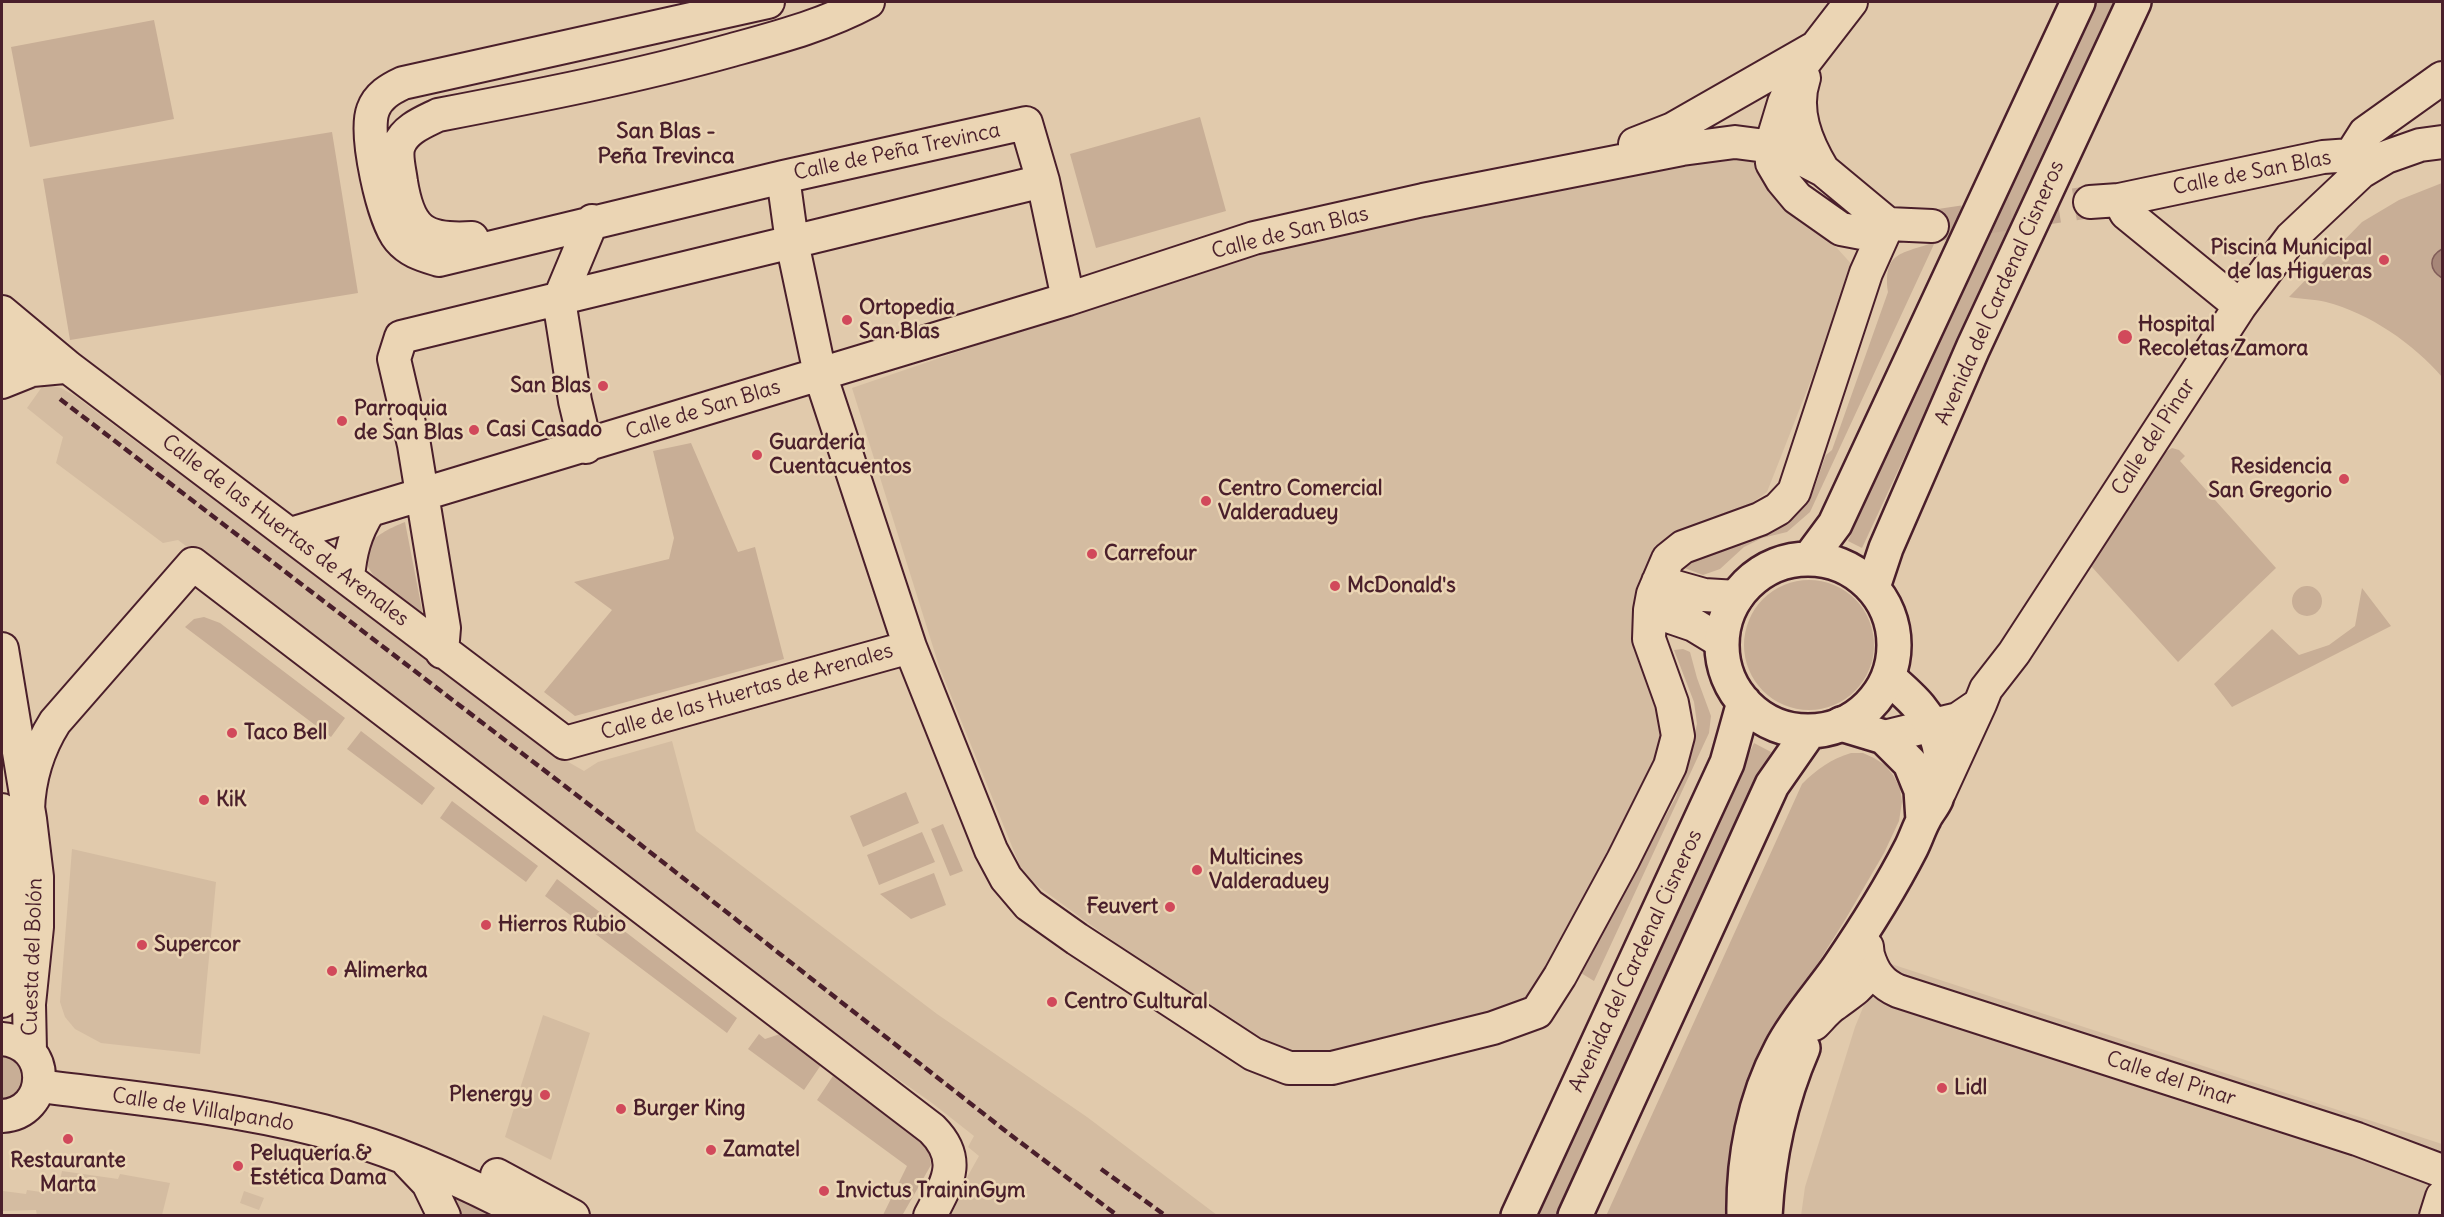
<!DOCTYPE html>
<meta charset="utf-8">
<style>
body{margin:0}
#map{position:relative;width:2444px;height:1217px;overflow:hidden;background:#e1caac;font-family:Delius,sans-serif}
canvas{display:block}
.frame{position:absolute;inset:0;border:3px solid #4a1f2b;pointer-events:none}
</style>
<div id="map">
<canvas width="2444" height="1217"></canvas>
<div class="frame"></div>
</div>
<script>
const ctx = document.querySelector('canvas').getContext('2d');
ctx.lineJoin = 'round';
function fill(path, color) {
  ctx.fillStyle = color;
  ctx.fill(path, 'evenodd');
}
function strokePath(path, color, width, dash) {
  ctx.strokeStyle = color;
  ctx.lineWidth = width;
  ctx.lineCap = dash ? 'butt' : 'round';
  ctx.setLineDash(dash || []);
  ctx.stroke(path);
}
function drawText(font, color, halo, rows, align = 'center') {
  ctx.font = font + ' Delius,sans-serif';
  ctx.lineWidth = 5;
  ctx.setLineDash([]);
  ctx.textBaseline = 'middle';
  ctx.strokeStyle = halo;
  ctx.fillStyle = color;
  for (const [text, x, y, turn = 0] of rows) {
    ctx.save();
    ctx.translate(x, y);
    ctx.rotate((+turn || 0) * Math.PI / 180);
    ctx.textAlign = isNaN(turn) ? turn : align;
    if (halo) ctx.strokeText(text, 0, 0);
    ctx.fillText(text, 0, 0);
    ctx.restore();
  }
}
fill(new Path2D(`
 M1725,151l27,3 103,114 -88,224 -22,16 -105,95 34,127 -128,244 -27,33 -172,44 -49,5 -73,-33 -201,-147 -85,-210 -87,-278 146,-50 313,-99z
 M44,384l17,4 14,8 476,356 33,19 14,-9 74,-21 24,90 241,183 150,103 130,98h-271l33,-59 -11,-9 6,-11 -42,-33 -147,-104 -607,-459 -15,3 -107,-80 7,-26 -36,-29z
 M72,849l144,33 -16,172 -99,-11 -26,-14 -10,-12 -5,-15z
 M1882,961l560,183v71l-641,1 4,-29 50,-160z
 M543,1015l47,18 -39,127 -46,-23z
 M62,1171l56,8 2,-5 50,9 -8,32 -125,1 -1,-6 -33,1v-20l23,3 1,-4 14,2 1,-3 11,1 2,-10h5z
 M244,1191l20,7 -5,12 -19,-7z`), '#d4bca1');
fill(new Path2D(`
 M2095,2h21l-254,546 -14,-7 137,-303z
 M154,20l20,99 -144,28 -19,-100z
 M1200,117l26,94 -130,37 -26,-94z
 M332,132l26,161 -288,47 -27,-161z
 M2442,183v194c-28,-33 -73,-64 -116,-75 -12,-3 -25,-3 -37,-5l73,-75 37,-22z
 M1935,242l-125,270 -23,20 -25,6 -18,9 -24,22 -17,6 -21,-8c36,-27 98,-23 125,-65 9,-13 13,-33 19,-47l6,-5 56,-158c-5,-41 14,-38 47,-50z
 M691,443l47,109 17,-5 29,112 -209,57 -31,-24 68,-82 -38,-28 95,-23 5,-21 -21,-87z
 M2172,448l7,2 6,6 -5,5 96,107 -98,94 -87,-96 73,-113z
 M405,522l18,93 -44,-34c-31,-31 -2,-48 26,-59z
 M1744 645a65 65 0 1 1 130 0a65 65 0 1 1-130 0Z
 M2292 601a15 15 0 1 1 30 0a15 15 0 1 1-30 0Z
 M2362,588l29,38 -159,81 -18,-23 58,-55 27,26 30,-10 26,-19z
 M204,617l16,6 125,95 -14,19 -146,-110 9,-8z
 M1683,649l7,3 7,26 14,38 -2,17 -115,248 -13,-8 95,-176 15,-47 6,-26 -3,-22 -20,-52z
 M361,731l74,57 -13,17 -75,-56z
 M1754,743l17,9 -6,13 -208,450 -19,1z
 M1851,753h12l11,5 11,7 8,10 7,13 2,14 -3,19 -15,32 -39,67 -59,94 -55,201 -125,1 196,-432c15,-15 29,-25 49,-31z
 M906,792l13,31 -56,24 -13,-31z
 M452,801l86,65 -12,16 -86,-64z
 M943,824l20,47 -13,5 -19,-47z
 M922,832l13,30 -56,23 -12,-30z
 M934,873l12,32 -35,14 -31,-25z
 M557,879l180,139 -10,15 -182,-137z
 M759,1034l6,5 15,-5 41,31 -17,25 -56,-41z
 M2,1054l18,9c6,20 5,33 -18,37z
 M833,1076l86,65 10,12 2,12 -28,49 2,1h-22l24,-49 -90,-66z
 M443,1190l54,25h-44z`), '#c8ae96');
const water = new Path2D(`
 M2442,249v29c-13,-8 -14,-21 0,-29z`);
fill(water, '#a68678');
strokePath(water, '#815d59', 1.5);
strokePath(new Path2D(`
 M1932,226l158,-24`), '#c3a892', 32, [32, 16]);
const minor = new Path2D(`
 M768,2l-365,81c-13,6 -25,13 -30,27 -9,24 10,110 26,129 11,13 24,16 40,21l344,-83 243,-54 17,58 25,118
 M1851,2l-51,66 -16,35 -13,43 1,17 10,17 15,18 44,31 21,4 26,-9
 M1804,78c-11,32 2,64 19,92
 M1635,144l38,-15 140,-80
 M2351,155l14,-22 77,-55
 M783,177l9,65 28,132 90,273 81,203 15,28 23,27 48,34 176,115 36,14h43l161,-40 44,-16 23,-36 63,-116 47,-94 8,-30 -6,-33 -23,-64 1,-29 3,-16 15,-35 15,-12 77,-28 18,-10 16,-17 72,-219 22,-49
 M2119,200l7,13 114,93
 M2090,202l29,-2 204,-43 28,-2
 M472,238c-49,3 -63,-8 -71,-56 -1,-10 -6,-27 -2,-37 6,-16 25,-23 39,-30 99,-19 197,-38 294,-65 47,-13 93,-25 136,-48
 M2,312l66,55 497,376 345,-96
 M2,349l18,2 33,9
 M2,382l30,-12 32,-3
 M586,447l-11,-46 -16,-101 33,-79
 M291,534l777,-235 186,-61 169,-38 259,-51 53,-7 46,6 42,22 65,54 44,2
 M348,578c2,-25 7,-45 21,-67
 M1658,582l46,13 33,2
 M1650,610l44,15 28,17
 M2,649l28,170 7,58v50l-8,77 1,47
 M442,652l2,-24 -30,-183 -20,-86 7,-22 642,-156
 M1884,737l74,-18 22,-15 6,-15 28,-36 226,-347 51,-68 70,-66 25,-15 34,-12 22,-3
 M1940,791l40,-87
 M2,810c11,66 17,125 0,191
 M28,810c1,-32 10,-61 27,-88l138,-158 739,565c31,31 15,54 -2,87
 M1868,955c5,17 13,29 30,36l459,148 85,32
 M1814,1024c7,-7 13,-15 21,-20 25,-19 37,-22 32,-57
 M2,1039c50,4 49,74 0,77
 M39,1086c95,12 190,21 284,45 71,18 141,50 207,85
 M408,1162l20,21 16,33
 M497,1175l76,41
 M2436,1216l6,-19`);
const major = new Path2D(`
 M1841,724l43,13 26,26 11,27 2,30
 M1744,1216c-1,-57 10,-117 37,-167 15,-29 38,-54 57,-81 26,-38 52,-79 73,-120 5,-10 8,-20 13,-29 3,-7 9,-13 12,-20 5,-14 7,-39 3,-54 -7,-30 -28,-48 -50,-67
 M1765,1216c3,-58 15,-115 38,-168`);
const highway = new Path2D(`
 M1809,559l26,-35 243,-522
 M1722 645a86 86 0 1 1 172 0a86 86 0 1 1-172 0Z
 M1873,587l13,-39 87,-200 161,-346
 M1518,1216l209,-453 17,-61
 M1575,1216l197,-431 37,-53`);
strokePath(minor, '#4a1f2b', 36);
strokePath(major, '#4a1f2b', 38);
strokePath(highway, '#4a1f2b', 38);
strokePath(minor, '#ebd5b4', 32);
strokePath(major, '#ebd5b4', 33);
strokePath(highway, '#ebd5b4', 33);
strokePath(new Path2D(`
 M60,399l553,424 399,313 106,80
 M1101,1169l65,47`), '#4a1f2b', 4.5, [9, 4.5]);
for (const [x, y, r, color] of [
 [2384,260,6,"#d1495b"],
 [847,320,6,"#d1495b"],
 [2125,337,8,"#d1495b"],
 [603,386,6,"#d1495b"],
 [342,421,6,"#d1495b"],
 [474,430,6,"#d1495b"],
 [757,455,6,"#d1495b"],
 [2344,479,6,"#d1495b"],
 [1206,501,6,"#d1495b"],
 [1092,554,6,"#d1495b"],
 [1335,586,6,"#d1495b"],
 [232,733,6,"#d1495b"],
 [204,800,6,"#d1495b"],
 [1197,870,6,"#d1495b"],
 [1170,907,6,"#d1495b"],
 [486,925,6,"#d1495b"],
 [142,945,6,"#d1495b"],
 [332,971,6,"#d1495b"],
 [1052,1002,6,"#d1495b"],
 [1942,1088,6,"#d1495b"],
 [545,1095,6,"#d1495b"],
 [621,1109,6,"#d1495b"],
 [68,1139,6,"#d1495b"],
 [711,1150,6,"#d1495b"],
 [238,1166,6,"#d1495b"],
 [824,1191,6,"#d1495b"]
]) {
  const dot = new Path2D();
  dot.arc(x, y, r, 0, 2 * Math.PI);
  ctx.fillStyle = color;
  ctx.fill(dot);
  strokePath(dot, '#ebd5b4', 2);
}
drawText('21px', '#4a1f2b', '#ebd5b4', [
 ["Calle de Peña Trevinca",897,152,-12],
 ["Calle de San Blas",2252,173,-11],
 ["Calle de San Blas",1290,233,-14],
 ["Avenida del Cardenal Cisneros",2000,293,-66],
 ["Calle de San Blas",703,410,-17],
 ["Calle del Pinar",2154,437,-57],
 ["Calle de las Huertas de Arenales",285,531,37],
 ["Calle de las Huertas de Arenales",747,692,-16],
 ["Cuesta del Bolón",33,957,-88],
 ["Avenida del Cardenal Cisneros",1636,961,-65],
 ["Calle del Pinar",2171,1079,18],
 ["Calle de Villalpando",203,1110,9]
]);
drawText('bold 21px', '#4a1f2b', '#ebd5b4', [
 ["Piscina Municipal",2372,248,"right"],
 ["de las Higueras",2372,272,"right"],
 ["Ortopedia",859,308],
 ["San Blas",859,332],
 ["Hospital",2138,325],
 ["Recoletas Zamora",2138,349],
 ["San Blas",591,386,"right"],
 ["Parroquia",354,409],
 ["de San Blas",354,433],
 ["Casi Casado",486,430],
 ["Guardería",769,443],
 ["Cuentacuentos",769,467],
 ["Residencia",2332,467,"right"],
 ["San Gregorio",2332,491,"right"],
 ["Centro Comercial",1218,489],
 ["Valderaduey",1218,513],
 ["Carrefour",1104,554],
 ["McDonald's",1347,586],
 ["Taco Bell",244,733],
 ["KiK",216,800],
 ["Multicines",1209,858],
 ["Valderaduey",1209,882],
 ["Feuvert",1158,907,"right"],
 ["Hierros Rubio",498,925],
 ["Supercor",154,945],
 ["Alimerka",344,971],
 ["Centro Cultural",1064,1002],
 ["Lidl",1954,1088],
 ["Plenergy",533,1095,"right"],
 ["Burger King",633,1109],
 ["Zamatel",723,1150],
 ["Peluquería &",250,1154],
 ["Estética Dama",250,1178],
 ["Restaurante",68,1161,"center"],
 ["Marta",68,1185,"center"],
 ["Invictus TraininGym",836,1191]
], 'left');
drawText('bold 22px', '#4a1f2b', '#ebd5b4', [
 ["San Blas -",666,132],
 ["Peña Trevinca",666,157]
]);
</script>
